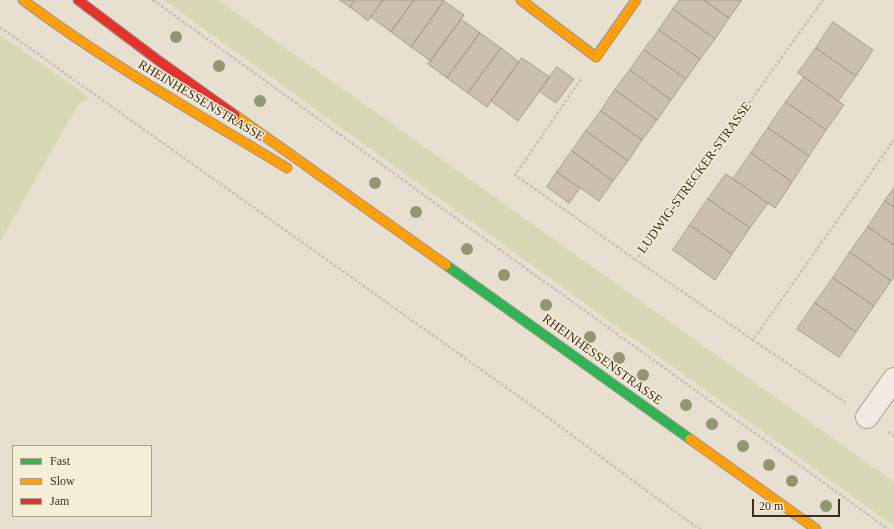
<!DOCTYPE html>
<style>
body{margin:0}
#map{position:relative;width:894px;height:529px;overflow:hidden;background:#e7e0d1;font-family:Georgia,serif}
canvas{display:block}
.legend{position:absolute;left:12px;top:445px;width:140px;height:72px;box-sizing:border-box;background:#f7eed8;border:1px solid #ada18e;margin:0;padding:5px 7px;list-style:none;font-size:12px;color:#3d2e20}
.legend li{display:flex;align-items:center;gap:8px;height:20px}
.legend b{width:20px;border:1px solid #ada18e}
.scale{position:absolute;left:752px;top:499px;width:88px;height:18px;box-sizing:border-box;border:2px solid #3d2e20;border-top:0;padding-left:5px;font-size:12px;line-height:14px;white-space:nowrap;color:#3d2e20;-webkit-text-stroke:3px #f7eed8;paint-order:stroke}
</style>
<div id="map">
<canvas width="894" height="529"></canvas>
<ul class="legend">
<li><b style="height:5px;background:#30b455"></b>Fast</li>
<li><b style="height:5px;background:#ff9f0a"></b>Slow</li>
<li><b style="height:5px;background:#e5322d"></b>Jam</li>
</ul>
<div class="scale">20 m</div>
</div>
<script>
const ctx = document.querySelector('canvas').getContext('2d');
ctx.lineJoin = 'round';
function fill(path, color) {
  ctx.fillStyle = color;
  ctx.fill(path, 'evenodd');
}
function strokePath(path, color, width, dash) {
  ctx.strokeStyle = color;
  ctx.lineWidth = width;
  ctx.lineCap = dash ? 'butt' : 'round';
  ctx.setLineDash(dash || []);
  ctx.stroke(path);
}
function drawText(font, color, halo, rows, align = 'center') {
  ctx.font = font + ' Georgia,serif';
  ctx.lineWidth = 3;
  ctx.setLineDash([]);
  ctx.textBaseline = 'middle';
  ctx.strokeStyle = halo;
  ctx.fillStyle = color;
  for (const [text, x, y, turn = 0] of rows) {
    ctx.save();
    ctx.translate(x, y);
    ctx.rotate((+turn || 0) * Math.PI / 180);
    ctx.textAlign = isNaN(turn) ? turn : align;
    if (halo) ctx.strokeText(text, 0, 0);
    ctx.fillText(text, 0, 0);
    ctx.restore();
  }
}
fill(new Path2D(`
 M164,0h54l676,482v44z
 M0,35l79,55 14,13 -5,-3 -5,1 -5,4 -20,34 -58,103z`), '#d6d7b3');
const building = new Path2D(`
 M340,0h15l-5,7z
 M355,0h28l-15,21 -18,-14z
 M383,0h31l-23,32 -20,-15z
 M414,0h28l2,1 -33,46 -20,-15z
 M680,0h24l25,18 -14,21 -42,-30z
 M704,0h38l-13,18z
 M444,1l20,14 -33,46 -20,-14z
 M673,9l42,30 -15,20 -41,-29z
 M461,19l19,14 -33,45 -19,-14z
 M833,22l40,28 -17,26 -40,-28z
 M659,30l41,29 -14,20 -42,-29z
 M480,33l21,15 -33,45 -21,-15z
 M501,48l18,14 -32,45 -19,-14z
 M816,48l40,28 -18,25 -40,-28z
 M644,50l42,29 -15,21 -41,-30z
 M522,58l28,19 -32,44 -27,-20z
 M557,67l17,12 -18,24 -17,-12z
 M630,70l41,30 -14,20 -42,-30z
 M804,77l40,28 -18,25 -40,-28z
 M615,90l42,30 -15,20 -41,-29z
 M786,102l40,28 -17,26 -41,-28z
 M601,111l41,29 -14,21 -42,-30z
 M768,128l41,28 -17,26 -41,-29z
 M586,131l42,30 -15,20 -41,-30z
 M572,151l41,30 -14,20 -42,-29z
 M751,153l41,29 -17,26 -42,-29z
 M557,172l23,16 -11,15 -22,-16z
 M726,174l42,29 -18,25 -42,-29z
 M894,188v19l-9,-6z
 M708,199l42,29 -18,26 -42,-29z
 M885,201l9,6v38l-26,-18z
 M690,225l42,29 -17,26 -42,-30z
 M868,227l26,18v32l-3,4 -41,-29z
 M850,252l41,29 -17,25 -41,-28z
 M833,278l41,28 -18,26 -41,-29z
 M815,303l41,29 -17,25 -42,-28z`);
fill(building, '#cbbfb2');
strokePath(building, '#a89c90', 1);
const street = new Path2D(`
 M867,417l27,-38`);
const fast = new Path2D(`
 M446,265l244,174`);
const slow = new Path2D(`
 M23,0c84,63 175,114 264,168
 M521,0l75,57 40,-57
 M235,115l211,150
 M690,439l126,90`);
const jam = new Path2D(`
 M78,0l81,61 76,54`);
strokePath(street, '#ada599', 24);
strokePath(fast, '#9c958a', 11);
strokePath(slow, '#9c958a', 11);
strokePath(jam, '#9c958a', 11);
strokePath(new Path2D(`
 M153,0l735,529
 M0,27l542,386 143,106 16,10
 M581,79l-66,96 121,85
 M753,340l-117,-80 187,-260
 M846,403l-93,-63 141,-200
 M888,432l6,4`), '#c8c2b9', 2.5, [3, 2]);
strokePath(street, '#efebe3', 22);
strokePath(fast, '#30b455', 9);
strokePath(slow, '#ff9f0a', 9);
strokePath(jam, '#e5322d', 9);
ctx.fillStyle = '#929673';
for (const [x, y] of [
 [176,37],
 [219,66],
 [260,101],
 [375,183],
 [416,212],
 [467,249],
 [504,275],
 [546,305],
 [590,337],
 [619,358],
 [643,375],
 [686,405],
 [712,424],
 [743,446],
 [769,465],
 [792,481],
 [826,506]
]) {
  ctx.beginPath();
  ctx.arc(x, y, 6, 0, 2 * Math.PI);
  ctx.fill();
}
drawText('13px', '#3d2e20', '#f7eed8', [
 ["RHEINHESSENSTRASSE",201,101,31],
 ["LUDWIG-STRECKER-STRASSE",695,178,-54],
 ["RHEINHESSENSTRASSE",602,360,36]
]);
</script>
